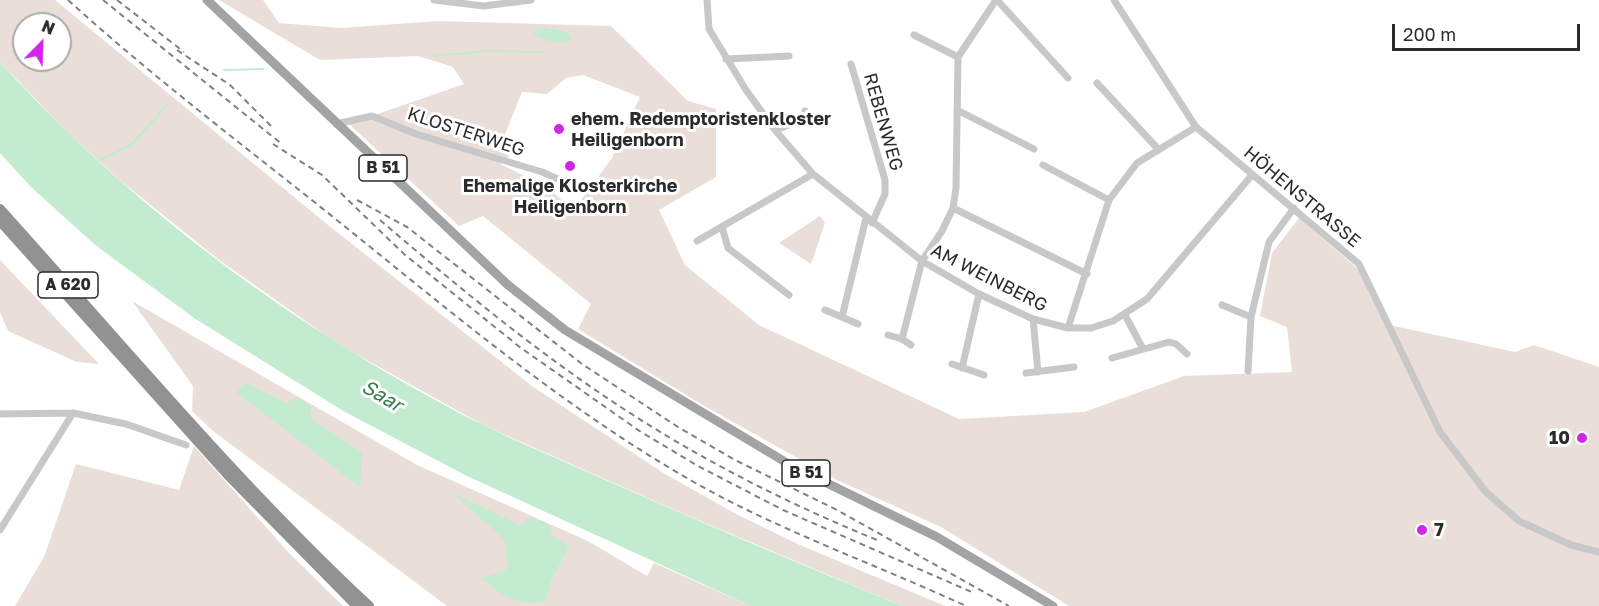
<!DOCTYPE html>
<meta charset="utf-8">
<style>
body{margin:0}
#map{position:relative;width:1599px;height:606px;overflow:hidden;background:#fff;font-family:"Golos Text",sans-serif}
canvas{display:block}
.north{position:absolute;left:12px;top:12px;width:60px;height:60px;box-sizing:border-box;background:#fff;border:2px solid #aaa;border-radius:50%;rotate:23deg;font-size:16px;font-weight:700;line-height:24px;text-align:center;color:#2b2b2b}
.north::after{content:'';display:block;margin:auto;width:21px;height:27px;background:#d126ea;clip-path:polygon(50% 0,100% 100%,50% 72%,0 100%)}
.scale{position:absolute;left:1392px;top:24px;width:188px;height:27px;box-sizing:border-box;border:3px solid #2b2b2b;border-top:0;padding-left:8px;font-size:18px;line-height:21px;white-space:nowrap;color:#2b2b2b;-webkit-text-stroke:4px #fff;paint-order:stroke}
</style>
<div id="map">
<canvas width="1599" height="606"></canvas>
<div class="north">N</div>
<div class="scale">200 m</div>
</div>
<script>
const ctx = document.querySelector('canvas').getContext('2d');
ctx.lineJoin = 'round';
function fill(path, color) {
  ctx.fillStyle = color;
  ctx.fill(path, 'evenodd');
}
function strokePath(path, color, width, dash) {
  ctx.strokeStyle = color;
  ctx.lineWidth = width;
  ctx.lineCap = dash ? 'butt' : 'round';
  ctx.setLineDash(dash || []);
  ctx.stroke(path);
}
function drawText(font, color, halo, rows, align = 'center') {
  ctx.font = font + ' "Golos Text",sans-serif';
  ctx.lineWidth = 6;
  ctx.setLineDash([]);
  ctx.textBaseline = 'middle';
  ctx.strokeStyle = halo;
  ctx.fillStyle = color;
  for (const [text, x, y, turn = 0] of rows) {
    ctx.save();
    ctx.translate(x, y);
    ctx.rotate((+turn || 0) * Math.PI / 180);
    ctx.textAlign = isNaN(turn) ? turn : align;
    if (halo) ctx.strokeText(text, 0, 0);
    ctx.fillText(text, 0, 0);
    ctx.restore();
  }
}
fill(new Path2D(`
 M0,0h55l273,225 204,161 133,88 73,41 62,30 145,61h-43l-216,-91 -201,-89 -147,-82 -119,-84 -97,-78 -52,-47 -70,-73zM24,24h36v36h-36z
 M219,0h44l16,23 62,5 97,-7 173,5 77,75 28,8v68l-57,33 26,55 74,60 200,94 125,-7 100,-36 108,-4 -5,-45 -27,-11 12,-63 27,-35 59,51 27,55 130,28 19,-7 65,22v239h-530l-128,-79 -102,-46 -133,-74 -128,-78 13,-25 -108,-88 -24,10 -110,-102 115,-40 -11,-17 -35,-11 -98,4zM583,75l57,22 -28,61 -39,53 -24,-23 -49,-24 16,-14 -12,-13 18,-45 25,2 19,-16z
 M820,216l5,7 -14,41 -32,-21z
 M0,260l99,104 -22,-2 -69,-31 -8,-19z
 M132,301l285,164 171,76 59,35 7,-13 97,43h-304l-234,-175 -21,-20 1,-25z
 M194,446l95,107 54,53h-328l29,-49 32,-93 103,26z`), '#eadfd8');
fill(new Path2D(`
 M547,28l19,3 6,8c-10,7 -28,2 -38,-5l1,-5z
 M0,62c135,150 305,273 485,364 35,17 72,32 107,48 103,46 206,89 310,132h-151l-284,-130 -122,-64 -151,-94 -100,-74 -64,-58 -30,-33z
 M249,384l38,19 9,-6 15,9v13l51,34 -2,34 -123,-94 5,-8z
 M452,493l68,32 12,-8 18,8 1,10 18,11 -18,35 -5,20c-33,5 -42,-5 -65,-23l24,-7 3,-7 -4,-25z`), '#c3ebd0');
strokePath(new Path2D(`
 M435,56l52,-5 55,1
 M224,70l39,-1
 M96,162l35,-17 36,-40`), '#c3ebd0', 2);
strokePath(new Path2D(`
 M434,0l50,6 47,-6
 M707,0l2,29 37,61 29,40 38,44 109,87 57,33 54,25 35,9h23l22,-7 34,-22 105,-124
 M997,0l71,78
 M1114,0l82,127 163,137 81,168 46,60 33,29 52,24 28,7
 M914,35l44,22
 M726,59l63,-3
 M851,64l34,116v14l-13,29
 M1097,83l61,66
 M957,110l77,39
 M336,124l36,-8 44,18 126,38 43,19
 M775,130l31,-11 -1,-8
 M1043,165l66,35
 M953,208l134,66
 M722,227l6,21 61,47
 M697,241l116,-67
 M1222,305l29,12
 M825,310l33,14
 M1125,315l18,34
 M842,317l24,-99
 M1033,319l5,53
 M1068,328l41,-128 28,-37 59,-36
 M888,335l14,4 9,6
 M902,339l20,-78 20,-30 11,-23 3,-20 2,-131 38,-57
 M1112,358l57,-16 7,2 11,10
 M952,364l32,11
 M962,368l17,-74
 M1248,371l3,-54 18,-75 25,-34
 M1026,373l48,-6
 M0,414l73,-1 53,11 60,21
 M0,530l73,-117`), '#c8c8c8', 7);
strokePath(new Path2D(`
 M207,0l301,285 57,45 227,136 145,71 116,69`), '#a3a3a3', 9);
strokePath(new Path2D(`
 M0,209c121,134 237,274 369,397
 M0,221l228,254 129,131`), '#929292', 10);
strokePath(new Path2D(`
 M68,0c88,80 183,151 275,225 113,91 223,184 349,256 88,50 183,83 274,125
 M103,0l180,145
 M117,0l67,52
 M177,50l53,35 44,44
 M273,144l49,31 82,79 117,94 120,84 57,34 85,44 191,83
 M357,200l50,27 175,137 96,63 57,33 102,50 172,96
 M380,220c92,79 187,157 292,219 66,39 134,72 205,101`), '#808080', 2, [6, 4.5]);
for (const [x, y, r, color] of [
 [559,129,6,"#d126ea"],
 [570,166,6,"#d126ea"],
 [1582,438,6,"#d126ea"],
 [1422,530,6,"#d126ea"]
]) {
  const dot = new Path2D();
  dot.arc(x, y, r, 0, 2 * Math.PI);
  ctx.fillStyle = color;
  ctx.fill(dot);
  strokePath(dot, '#fff', 2);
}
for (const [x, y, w] of [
 [383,168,48],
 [68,285,60],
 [806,473,48]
]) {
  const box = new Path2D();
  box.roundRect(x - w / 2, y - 13, w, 26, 4.5);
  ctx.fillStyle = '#fff';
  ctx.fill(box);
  strokePath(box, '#2b2b2b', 1.5);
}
drawText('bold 16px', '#2b2b2b', null, [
 ["B 51",383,168],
 ["A 620",68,285],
 ["B 51",806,473]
]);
drawText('bold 18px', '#2b2b2b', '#fff', [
 ["ehem. Redemptoristenkloster",571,119],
 ["Heiligenborn",571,140],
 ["Ehemalige Klosterkirche",570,186,"center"],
 ["Heiligenborn",570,207,"center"],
 ["10",1570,438,"right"],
 ["7",1434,530]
], 'left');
drawText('18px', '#2b2b2b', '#fff', [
 ["REBENWEG",883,122,74],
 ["KLOSTERWEG",466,132,18],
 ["HÖHENSTRASSE",1302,197,40],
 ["AM WEINBERG",989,278,27]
]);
drawText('italic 20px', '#34824e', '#fff', [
 ["Saar",382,396,30]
]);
</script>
